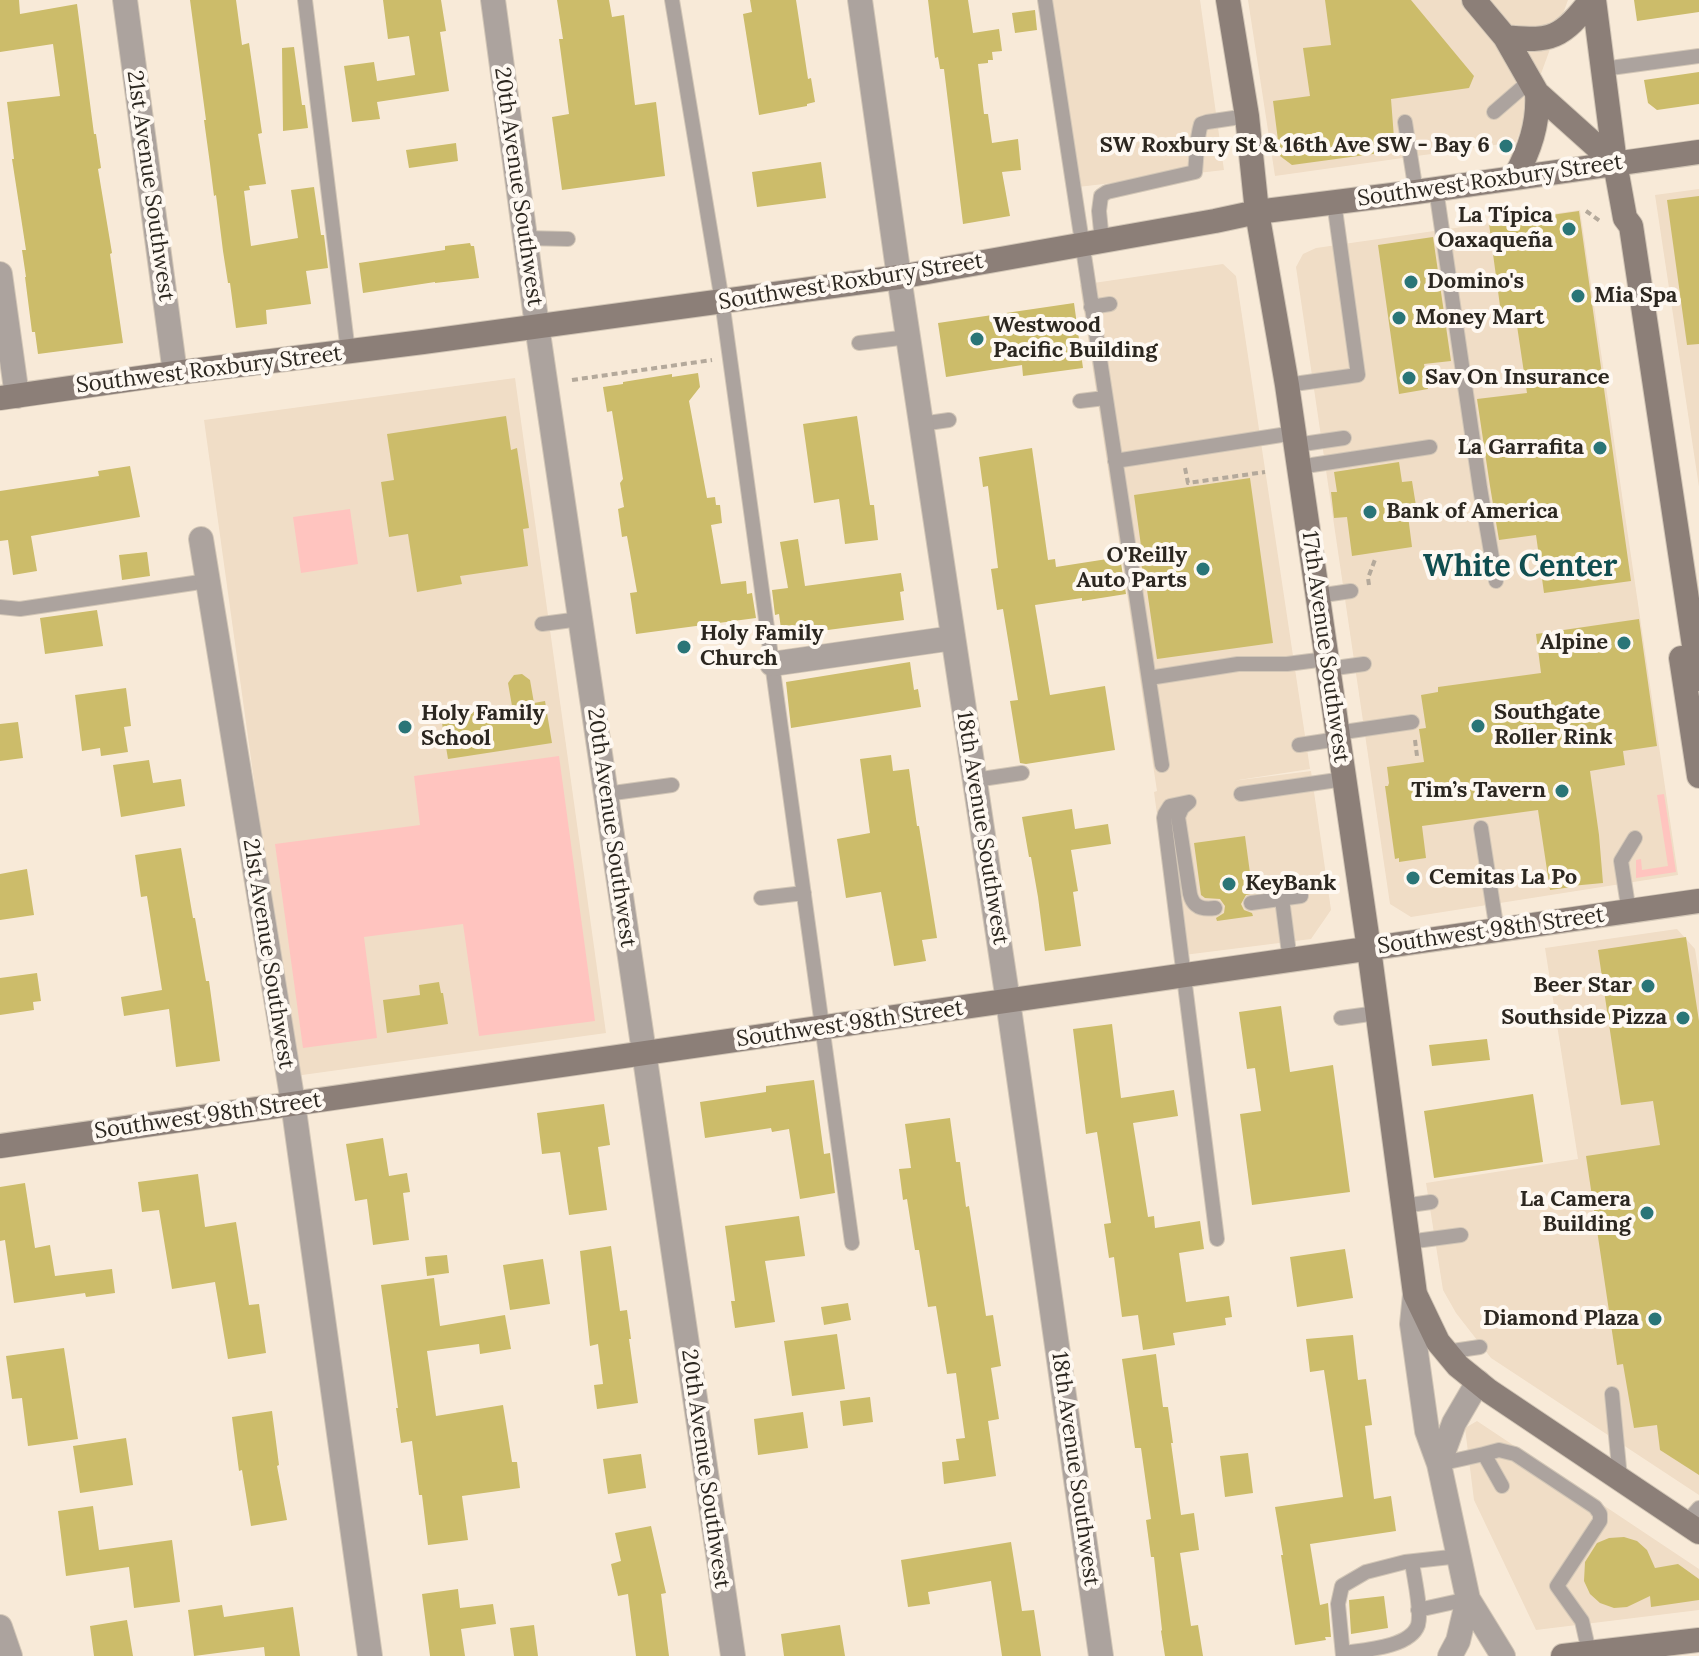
<!DOCTYPE html>
<meta charset="utf-8">
<style>
body{margin:0}
canvas{display:block;background:#f8ead8}
</style>
<canvas width="1699" height="1656"></canvas>
<script>
const ctx = document.querySelector('canvas').getContext('2d');
ctx.lineJoin = 'round';
function fill(path, color) {
  ctx.fillStyle = color;
  ctx.fill(path, 'evenodd');
}
function strokePath(path, color, width, dash) {
  ctx.strokeStyle = color;
  ctx.lineWidth = width;
  ctx.lineCap = dash ? 'butt' : 'round';
  ctx.setLineDash(dash || []);
  ctx.stroke(path);
}
function drawText(font, color, halo, rows, align = 'center') {
  ctx.font = font + ' Lora,serif';
  ctx.lineWidth = 8;
  ctx.setLineDash([]);
  ctx.textBaseline = 'middle';
  ctx.strokeStyle = halo;
  ctx.fillStyle = color;
  for (const [text, x, y, turn = 0] of rows) {
    ctx.save();
    ctx.translate(x, y);
    ctx.rotate((+turn || 0) * Math.PI / 180);
    ctx.textAlign = isNaN(turn) ? turn : align;
    if (halo) ctx.strokeText(text, 0, 0);
    ctx.fillText(text, 0, 0);
    ctx.restore();
  }
}
fill(new Path2D(`
 M1052,0h148l24,170 -146,17z
 M1248,0h320l-52,142 -241,34z
 M1699,189v298l-44,-292z
 M1580,210l98,665 -267,42 -21,-13 -94,-637 7,-13 13,-6z
 M1223,264l13,12 74,493 -78,12 79,-10 20,139 -20,29 -135,17 -22,-164 3,-1 -77,-506z
 M515,378l91,655 -311,43 -91,-656z
 M1677,929l18,20 4,26v520l-208,-137 -35,-45 -13,-23 -17,-107 152,-24 -33,-211z
 M1477,1421l222,148v41l-163,20 -62,-130 -9,-72z`), '#f0ddc6');
fill(new Path2D(`
 M350,509l8,55 -57,9 -8,-56z
 M559,756l36,265 -116,15 -16,-112 -99,13 13,101 -74,10 -28,-204 145,-19 -6,-49z
 M1664,794l12,78 -40,6v-18l5,-1 1,11 26,-4 -11,-71z`), '#ffc4bf');
fill(new Path2D(`
 M0,0h19l1,14 57,-10 17,130h2l5,34 -3,1 14,84 -2,1 13,89 -85,11 -3,-22h-3l-7,-55h1l-4,-27h4l-14,-91h2l-7,-57 53,-6 -7,-52 -53,8z
 M190,0h46l6,45 7,-2 13,90 -4,1 8,50 -17,2 1,4 -6,1 7,55 47,-8 -7,-48 23,-3 7,48h3l4,33 -22,3 5,33 -45,6 1,14 -31,4 -6,-45h-2l-5,-32 -7,-56 -2,1 -4,-32 -6,-44h2z
 M383,0h58l5,31 -6,1 9,59 -72,11 3,17 -28,3 -8,-56 30,-4 3,19 38,-6 -6,-39 -21,3z
 M557,0h52l3,17 12,-2 11,90 21,-3 9,74 -103,14 -10,-73 17,-3 -10,-75h4z
 M750,0h46l12,79 3,-1 4,24 -8,2v2l-48,9 -16,-101 9,-2z
 M928,0h40l5,33 26,-4 3,22 -10,1 1,8h-5v3l-10,1 6,50h4l4,29 26,-4 3,31 -19,2 8,44 -47,8 -19,-155h-4l-2,-12 -3,1z
 M1325,0h86l63,76 -5,12 -78,11 4,52 -103,14 -12,-9 -7,-55 37,-5 -7,-48 28,-3z
 M1634,0h65v12l-62,9z
 M1035,10l2,20 -22,3 -3,-20z
 M294,47l8,58h3l3,23 -25,3 -1,-83z
 M1699,72v32l-42,6 -9,-7 -4,-23z
 M456,143l2,18 -49,7 -3,-18z
 M821,162l5,36 -69,9 -5,-35z
 M1699,196v148l-12,1 -20,-145z
 M1579,211l52,370 -87,12 -8,-58 -37,5 -9,-54 -13,-87 50,-6 -11,-74 -14,2 -13,-97z
 M1433,237l18,124 -27,3 4,25 -29,5 -21,-149z
 M470,243l1,3h3l5,32 -44,5v-1l-72,11 -4,-30 86,-13v-4z
 M1074,303l9,65 -60,8 -1,-11 -76,12 -8,-54z
 M698,373l2,14 -11,14 18,97 8,-1 1,8h4l2,18 -11,2 10,59 25,-3 1,13 5,-1 4,25 -120,16 -6,-41 7,-1 -10,-56 -5,1 -4,-28 6,-2 -4,-24 3,-4 -11,-68 -5,1 -4,-25 20,-3v-2l49,-8v3z
 M506,416l5,34 6,-2 12,80 -6,1 5,37 -68,10 2,8 -45,8 -9,-58 -19,3 -8,-55 13,-2 -7,-46z
 M857,416l13,89h4l4,35 -33,4 -6,-45 -25,4 -11,-79z
 M1032,448l16,112 7,-1 1,8 64,-10 6,37 -44,7v-3l-47,7 15,90 55,-9 10,64 -89,14 -6,-1 -10,-62 8,-1 -15,-91 -6,1 -6,-41 7,-1 -10,-82 -5,1 -4,-30z
 M1399,462l3,20 10,-1 4,25 -9,2 5,39 -60,9 -5,-39 -13,1 -3,-26h6l-3,-20z
 M130,466l10,51 -109,19 6,35 -24,4 -5,-35 -8,1v-50l99,-15 -1,-5z
 M1250,478l23,165 -116,16 -10,-69h-2l-5,-36 2,-1 -8,-58z
 M798,539l7,47 96,-13 3,18 -4,1 4,28 -122,16 -3,-22 -4,1 -3,-25 16,-2 -8,-46z
 M147,552l3,24 -28,4 -3,-25z
 M97,610l6,36 -58,8 -5,-36z
 M1639,619l18,127 -34,5 2,14 -35,6 9,64 4,48 -32,3 1,1 -22,3 -12,-80 -116,16 4,32 -27,4v-4l-4,1 -10,-73h3l1,-3 -2,-16 37,-5 -5,-33 7,-1 -5,-33 17,-3v-5l103,-14 -5,-39z
 M910,662l4,28 4,-1 3,18 -130,21 -5,-46z
 M522,674l8,6 4,23 11,-2 7,42 -104,16 -7,-42 71,-11 -4,-23 6,-8z
 M126,688l5,38 -7,1 4,25 -27,4 -1,-8 -18,3 -7,-56z
 M18,722l5,36 -23,3v-37z
 M891,755l2,16 16,-2 8,57h2l18,112 -15,2 4,21 -32,5 -13,-74 -35,6 -9,-59 33,-6 -10,-74z
 M149,760l4,23 28,-4 4,27 -64,11 -8,-52z
 M1072,809l3,20 33,-5 3,20 -40,6 7,41 -5,1 8,54 -36,5 -7,-54 -7,-40h-2l-7,-40z
 M1245,836l5,37 7,-1 3,20 -14,3 -5,9 3,6 8,3 1,3 -36,5 -1,-3 8,-5 1,-7 -5,-7 -15,-1 -4,-3 -7,-52z
 M181,848l12,70h2l11,63h3l11,80 -44,6 -7,-58 -45,7 -3,-19 41,-7 -15,-94 -6,1 -6,-42z
 M27,869l7,46 -34,5v-46z
 M1686,937l13,84v454l-39,-25 -3,-25 -23,3 -11,-64 -6,1 -31,-209 74,-11 -7,-44 -32,4 -23,-155z
 M37,973l4,28 -8,1 1,8 -34,5v-37z
 M439,982l2,11h2l5,31 -61,9 -4,-33 37,-5 -1,-10z
 M1281,1006l9,66 43,-7 17,127 -98,13 -12,-91 21,-3 -6,-43 -8,1 -8,-57z
 M1112,1024l9,74 53,-8 4,26 -45,7 15,94 6,-1 1,12 45,-7 4,28 -25,4 7,49 43,-6 3,21 -7,1 1,7 -53,8 2,12 -32,5 -5,-35 -16,2 -8,-60 -5,1 -5,-34 7,-1 -14,-91 -11,2 -13,-105z
 M1487,1039l3,21 -58,6 -3,-21z
 M814,1080l10,74 6,-1 5,40 -35,6 -11,-70 -17,3 -1,-4 -66,10 -5,-36 66,-10v-6z
 M1533,1094l10,68 -109,16 -10,-67z
 M604,1104l6,41 -12,2 9,63 -38,5 -9,-63 -18,2 -5,-41z
 M950,1118l6,44h4l6,45 3,-1 17,110 7,-1 8,51 -10,2 8,51 -11,2 8,55 -52,8 -2,-22 17,-2 -3,-21 9,-1 -9,-65 -9,1 -11,-68 -8,1 -9,-57h-4l-8,-51 -4,1 -4,-31 12,-1 -6,-44z
 M383,1138l6,38 18,-3 3,19 -7,1 6,47 -36,5 -6,-46 -12,2 -9,-57z
 M198,1174l7,53 31,-5 13,83 10,-1 7,49 -38,6 -13,-77 -43,7 -13,-79 -17,2 -4,-30z
 M25,1183l10,65 15,-3 5,31 57,-7 3,24 -29,4 -1,-4 -71,10 -9,-63 -5,1v-54z
 M799,1216l6,40 -40,5 10,61 -40,6 -4,-27h4l-10,-75z
 M611,1246l9,65 7,-1 4,29h-2l9,64 -41,6 -3,-24 9,-1 -5,-40 -8,2 -10,-95z
 M1345,1249l8,49 -56,9 -7,-50z
 M447,1255l2,18 -22,3 -2,-19z
 M543,1259l7,45 -40,6 -7,-45z
 M434,1278l6,48 65,-11 6,34 -31,5 -1,-10 -52,7 9,65 67,-11 9,57h5l3,26 -58,8 6,44 -40,5 -6,-50h-3l-7,-54 -11,2 -5,-35h2l-17,-123z
 M848,1303l3,17 -27,5 -3,-18z
 M837,1334l8,55 -53,7 -8,-55z
 M1353,1335l5,45 8,-1 6,46 -7,1 9,73 17,-3 5,35 -86,13 10,61 8,-2 3,34h-6l1,3 -31,5 -14,-90h2l-8,-48 68,-10 -19,-127 -14,2 -4,-33z
 M64,1348l14,91 -50,7 -6,-48 -10,1 -6,-43z
 M1156,1354l7,53h5l5,36h-2l10,72 13,-2 5,37 -19,3 11,73 7,-1 5,31h-38l-4,-25 1,-1 -8,-73h-3l-5,-37 5,-1 -10,-71h-6l-13,-89z
 M870,1397l3,25 -30,4 -3,-25z
 M272,1411l7,54 -2,1 10,54 -36,6 -9,-56 -3,1 -7,-54z
 M803,1412l5,36 -50,7 -4,-36z
 M126,1438l7,47 -53,8 -7,-47z
 M1248,1453l5,40 -28,4 -5,-41z
 M641,1454l5,34 -38,6 -5,-35z
 M93,1506l6,44 73,-10 8,62 -46,6 -5,-41 -63,9 -8,-65z
 M651,1526l15,67 -5,1 8,62h-33l-8,-62 -10,2 -7,-32 10,-3 -6,-28z
 M1624,1537l13,4 10,9 8,18 23,-4 21,15v21l-48,7 -1,-11 -23,11 -13,1 -14,-5 -10,-9 -6,-13 1,-19 12,-19 12,-5z
 M1011,1542l11,69 12,-1 7,46h-39l-11,-75 -63,11 2,12 -22,3 -7,-47z
 M458,1589l2,19 33,-4 3,20 -35,5 4,27h-35l-8,-62z
 M1384,1596l4,32 -37,6 -2,-34z
 M222,1605l2,12 69,-10 7,49h-35l-1,-9 -70,9 -6,-46z
 M127,1620l6,36h-39l-4,-30z
 M534,1625l4,31h-24l-4,-28z
 M840,1625l5,31h-61l-3,-22z`), '#ccbc6a');
const lane = new Path2D(`
 M305,0l43,352
 M672,0l50,301 130,942
 M1045,0l117,765
 M1603,69l96,-13
 M1494,112l37,-32
 M1405,122l11,70
 M1436,189l44,299 16,93
 M525,238l43,1
 M1102,241l-3,-30 2,-15 6,-4 88,-20c2,-17 1,-32 6,-48l6,-2 40,-6
 M1091,307l19,-3
 M859,343l49,-6
 M1287,385l71,-10 -24,-173
 M1080,401l25,-3
 M921,424l28,-4
 M1296,445l48,-7
 M1115,461l179,-28
 M1299,467l131,-20
 M1317,596l34,-5
 M0,607l20,2 187,-28
 M542,624l38,-5
 M1328,669l36,-5
 M1149,678l89,-14h49l39,-5
 M1337,733l75,-11
 M1299,745l39,-6
 M975,780l47,-7
 M606,794l66,-9
 M1241,794l103,-15
 M1189,802l-19,4 -5,8 -1,4 53,421
 M1189,802l-7,6 -4,9 12,77c3,13 12,16 25,14
 M1481,828l16,103
 M761,898l43,-5
 M1282,899l8,62
 M1251,903l50,-7
 M1629,912l-8,-51 14,-23
 M1341,1018l36,-5
 M1403,1206l28,-4
 M1408,1242l53,-7
 M1446,1352l34,-5
 M1612,1394l8,84
 M1484,1454l15,-4 16,4 80,53 5,7v7l-43,65 25,35 7,31
 M1439,1464l45,-10 18,32
 M1686,1523l13,-15
 M1418,1610l50,-11
 M1343,1653c19,-3 67,-5 75,-28 4,-15 -4,-47 -6,-63
 M1343,1656l-5,-52 4,-18 24,-14 39,-10 55,-6`);
const street = new Path2D(`
 M125,0l50,373
 M493,0l44,326 196,1330
 M860,0l39,277 109,724 93,655
 M0,274l17,122
 M201,539l92,564 77,553
 M772,664l181,-26
 M1415,1294l-3,30 15,107 12,33 29,135 35,57
 M1439,1464l15,-41 24,-41
 M0,1627l10,29
 M1450,1656l8,-15 10,-42`);
const secondary = new Path2D(`
 M1228,0l19,116 10,96 30,173 82,564 46,345 23,48 20,24 31,25 210,141
 M1474,0l31,37 32,56 78,70
 M1594,0l21,163 10,55 6,8 68,453
 M1505,37c46,6 58,0 86,-37
 M1515,177c14,-26 24,-53 22,-84
 M0,398l175,-25 248,-31 476,-65 316,-56 42,-9 159,-20 283,-40
 M1681,658l18,118
 M0,1146l1699,-245
 M1563,1656l136,-16`);
strokePath(lane, '#d3c7b7', 16);
strokePath(street, '#d3c7b7', 26);
strokePath(secondary, '#d3c7b7', 26);
strokePath(new Path2D(`
 M1586,211l14,10
 M572,380l140,-20
 M1185,468l3,15 77,-11
 M1369,585l-1,-7 8,-21
 M1415,740l2,16`), '#b4a99b', 4, [6, 4]);
strokePath(lane, '#aca39e', 14);
strokePath(street, '#aca39e', 24);
strokePath(secondary, '#8c7f78', 24);
for (const [x, y, r, color] of [
 [1506,146,8,"#2a7577"],
 [1569,229,8,"#2a7577"],
 [1411,282,8,"#2a7577"],
 [1578,296,8,"#2a7577"],
 [1399,318,8,"#2a7577"],
 [977,339,8,"#2a7577"],
 [1409,378,8,"#2a7577"],
 [1600,448,8,"#2a7577"],
 [1370,512,8,"#2a7577"],
 [1203,569,8,"#2a7577"],
 [1624,643,8,"#2a7577"],
 [684,647,8,"#2a7577"],
 [1478,726,8,"#2a7577"],
 [405,727,8,"#2a7577"],
 [1562,791,8,"#2a7577"],
 [1413,878,8,"#2a7577"],
 [1229,884,8,"#2a7577"],
 [1648,986,8,"#2a7577"],
 [1683,1018,8,"#2a7577"],
 [1647,1213,8,"#2a7577"],
 [1655,1319,8,"#2a7577"]
]) {
  const dot = new Path2D();
  dot.arc(x, y, r, 0, 2 * Math.PI);
  ctx.fillStyle = color;
  ctx.fill(dot);
  strokePath(dot, '#fef8f1', 3);
}
drawText('bold 22px', '#2c2720', '#fef8f1', [
 ["SW Roxbury St & 16th Ave SW - Bay 6",1490,146,"right"],
 ["La Típica",1553,216,"right"],
 ["Oaxaqueña",1553,241,"right"],
 ["Domino's",1427,282],
 ["Mia Spa",1594,296],
 ["Money Mart",1415,318],
 ["Westwood",993,326],
 ["Pacific Building",993,351],
 ["Sav On Insurance",1425,378],
 ["La Garrafita",1584,448,"right"],
 ["Bank of America",1386,512],
 ["O'Reilly",1187,556,"right"],
 ["Auto Parts",1187,581,"right"],
 ["Holy Family",700,634],
 ["Church",700,659],
 ["Alpine",1608,643,"right"],
 ["Southgate",1494,713],
 ["Roller Rink",1494,738],
 ["Holy Family",421,714],
 ["School",421,739],
 ["Tim’s Tavern",1546,791,"right"],
 ["Cemitas La Po",1429,878],
 ["KeyBank",1245,884],
 ["Beer Star",1632,986,"right"],
 ["Southside Pizza",1667,1018,"right"],
 ["La Camera",1631,1200,"right"],
 ["Building",1631,1225,"right"],
 ["Diamond Plaza",1639,1319,"right"]
], 'left');
drawText('22px', '#2c2720', '#fef8f1', [
 ["Southwest Roxbury Street",1490,181,-8],
 ["21st Avenue Southwest",150,186,82],
 ["20th Avenue Southwest",518,187,82],
 ["Southwest Roxbury Street",851,282,-9],
 ["Southwest Roxbury Street",209,370,-7],
 ["17th Avenue Southwest",1325,647,82],
 ["20th Avenue Southwest",611,828,82],
 ["18th Avenue Southwest",982,828,81],
 ["Southwest 98th Street",1491,931,-8],
 ["21st Avenue Southwest",268,954,81],
 ["Southwest 98th Street",850,1024,-8],
 ["Southwest 98th Street",208,1116,-8],
 ["20th Avenue Southwest",705,1469,82],
 ["18th Avenue Southwest",1075,1469,82]
]);
drawText('bold 30px', '#104e50', '#fef8f1', [
 ["White Center",1520,567]
]);
</script>
